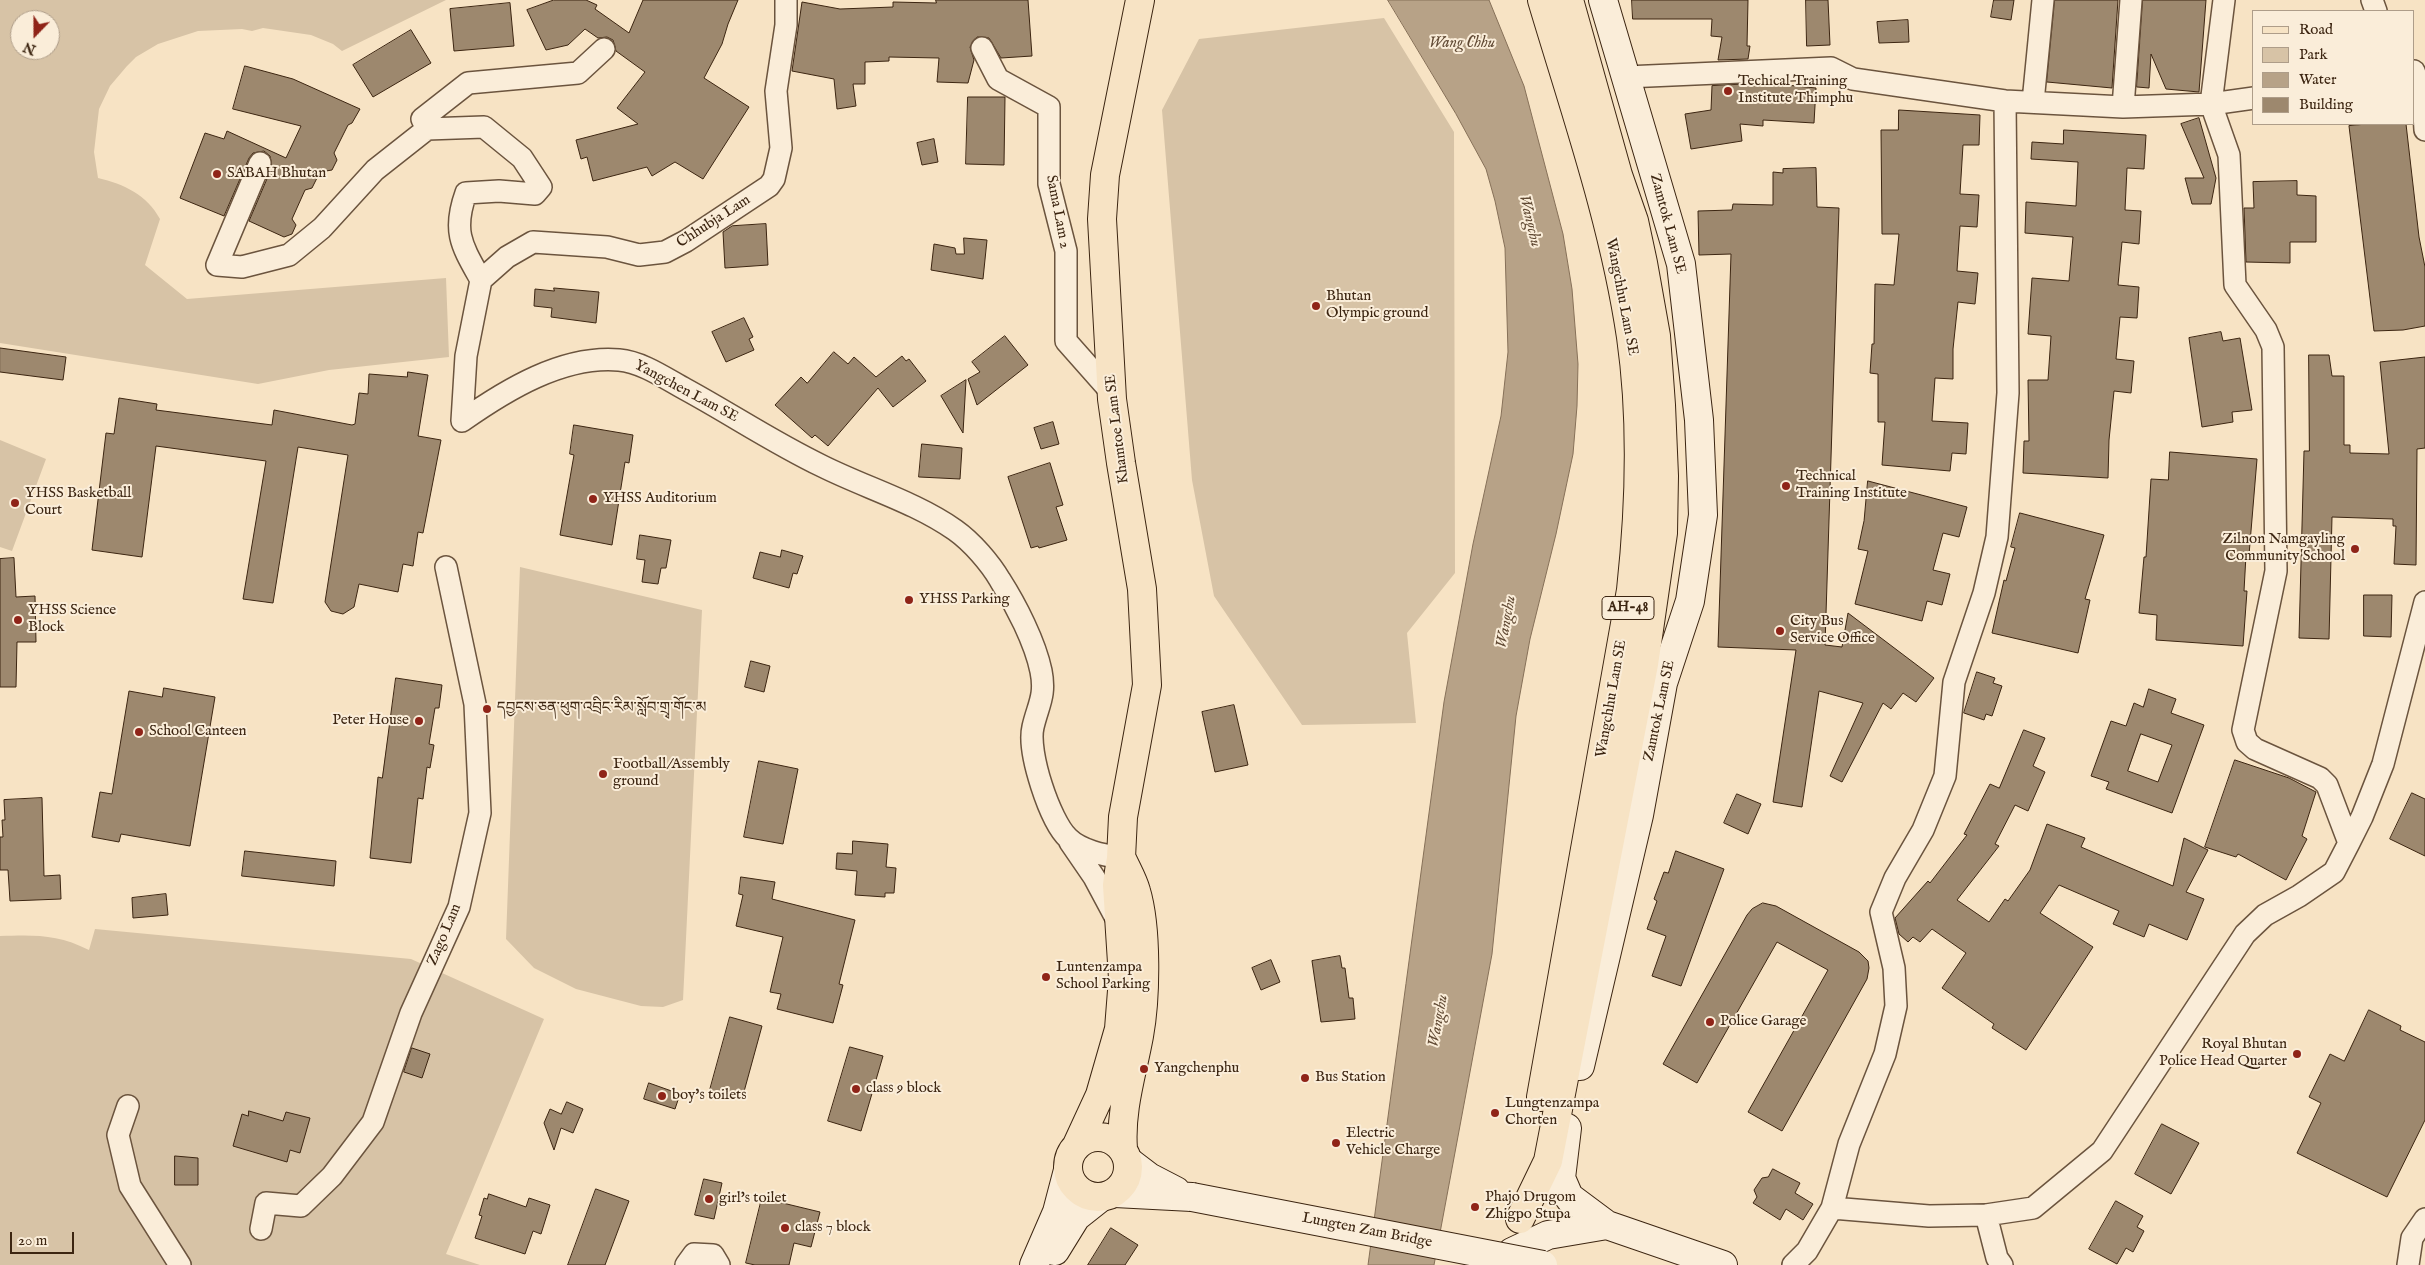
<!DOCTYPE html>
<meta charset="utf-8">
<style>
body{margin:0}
#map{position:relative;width:2425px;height:1265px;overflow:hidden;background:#f7e3c4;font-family:"IM FELL English",serif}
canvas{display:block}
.legend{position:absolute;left:2252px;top:10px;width:162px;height:115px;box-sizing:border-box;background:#faedd9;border:1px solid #ae9d89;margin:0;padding:6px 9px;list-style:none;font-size:15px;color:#3c2511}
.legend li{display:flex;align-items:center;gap:10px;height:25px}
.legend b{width:25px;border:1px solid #ae9d89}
.north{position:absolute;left:10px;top:10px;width:50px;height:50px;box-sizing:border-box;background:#faedd9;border:1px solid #ae9d89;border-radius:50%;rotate:202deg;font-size:14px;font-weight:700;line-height:20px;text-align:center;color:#3c2511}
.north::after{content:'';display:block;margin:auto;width:18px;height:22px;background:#8f2418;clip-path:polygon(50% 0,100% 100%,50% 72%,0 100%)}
.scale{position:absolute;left:10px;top:1232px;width:64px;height:22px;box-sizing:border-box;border:2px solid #3c2511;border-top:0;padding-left:6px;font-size:15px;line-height:18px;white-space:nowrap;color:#3c2511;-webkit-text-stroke:4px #faedd9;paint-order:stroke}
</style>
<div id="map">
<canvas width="2425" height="1265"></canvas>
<ul class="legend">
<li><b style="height:6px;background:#f7e3c4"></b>Road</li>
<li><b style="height:14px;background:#d7c3a6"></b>Park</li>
<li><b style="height:14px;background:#b7a287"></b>Water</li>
<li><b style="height:14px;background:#9d886e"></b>Building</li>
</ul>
<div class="north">N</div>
<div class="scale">20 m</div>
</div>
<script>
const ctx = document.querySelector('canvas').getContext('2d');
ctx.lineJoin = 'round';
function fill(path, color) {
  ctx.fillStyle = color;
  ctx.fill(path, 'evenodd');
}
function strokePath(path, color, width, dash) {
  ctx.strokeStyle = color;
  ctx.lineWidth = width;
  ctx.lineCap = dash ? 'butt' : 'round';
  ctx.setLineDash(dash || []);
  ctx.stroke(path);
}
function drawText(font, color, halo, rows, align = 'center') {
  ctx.font = font + ' "IM FELL English","Noto Serif Tibetan",serif';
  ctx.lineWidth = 4;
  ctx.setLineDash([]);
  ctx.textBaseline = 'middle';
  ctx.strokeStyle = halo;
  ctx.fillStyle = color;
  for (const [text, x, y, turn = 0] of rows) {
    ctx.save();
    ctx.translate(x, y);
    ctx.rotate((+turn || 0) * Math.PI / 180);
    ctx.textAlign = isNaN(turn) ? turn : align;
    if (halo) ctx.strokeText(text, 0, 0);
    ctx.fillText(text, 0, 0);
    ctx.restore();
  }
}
fill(new Path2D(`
 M0,0h446l-104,51 -9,-7 -22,-9 -48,-7 -11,3 -10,-2 -44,2 -40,13 -22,13 -9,9 -17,20 -11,23 -5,43 4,26c26,6 49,17 62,41l-15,46 42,34 259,-21 3,79 -120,13 -71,14 -258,-41zM20,20h30v30h-30z
 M1384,18l70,114 1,441 -48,60 9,90 -114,2 -88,-129 -22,-116 -30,-370 37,-71z
 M0,440l46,19 -34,92 -12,-4z
 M520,567l182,43 -19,390 -20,7 -22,-1 -65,-17 -42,-21 -28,-29z
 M95,929l316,30 133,60 -98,235 34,11h-480v-329c35,-1 57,-2 89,14z`), '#d7c3a6');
const water = new Path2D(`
 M1388,0h101l35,86 39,148 9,55 6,75 -1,42 -4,48 -17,80 -26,105 -14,77 -24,238 -58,311h-66l76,-563 29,-158 28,-128 7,-64 -3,-104 -10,-47 -9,-32 -30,-55z`);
fill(water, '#b7a287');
strokePath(water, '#867058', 1);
const building = new Path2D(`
 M554,0h32l11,5 -2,4 34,24 14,-33h95l-10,24 -6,20 -18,34 45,29 -46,72 -28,-17 -23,14 -5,-9 -54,14 -6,-24 -6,2 -5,-19 62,-16 -21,-16 28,-36 -29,-21 -3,-11 -6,-3 -9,1 -13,-9 -17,16 -22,5 -19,-40z
 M936,0h92l4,56 -31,2 -12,-20 -12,-1 -7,10 4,13 -6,23 -31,-1 2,-24 -50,-1v4l-24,1v22h-12l3,22 -19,3 -3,-30 -42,-8 10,-69 38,7 53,-2v-5l43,1z
 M1632,0h116l-1,46h3l-2,13 -30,1 4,-23 -11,-1 1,-17h-79z
 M1806,0h22l2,45 -23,1z
 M1994,0h20l-3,20 -20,-3z
 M2055,0h63l-6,88 -65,-6z
 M2143,0h63l-7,92 -33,-3 -15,-35 -2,34 -12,-1z
 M510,3l4,43 -60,5 -4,-42z
 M1908,20l1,22 -30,1 -2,-21z
 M411,30l20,33 -58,34 -20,-32z
 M245,66l48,13 67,30 -8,14 -4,2 -14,28 3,7 -5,10 -12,2 -8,16 -7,2 -13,29 4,6 -4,9 -8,3 -35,-16 23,-54 -2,-11 -6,-5 -11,2 -4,5 -25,58 -44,-18 25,-65 19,6 3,-8 59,27 15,-32 -68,-17z
 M1766,83l50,5 -2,35 -51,-3v6l-23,-2 2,17 -51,8 -6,-35 26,-4 1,-24z
 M968,97h37l-1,68 -38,-1z
 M1899,110l81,5 -1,30h-16l-3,49 19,1 -2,32 -17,-1 -3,45 21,2 -3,31 -17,-2 -5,47v30l-18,-1 -3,43 36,2 -2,31 -14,-1 -2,18 -68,-6 3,-43h-7v-48l-8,-1 2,-29h2l1,-60 19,1 5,-51h-17l-1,-104h17z
 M2199,118l17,60 -5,26h-19l-7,-26h19l-23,-54z
 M2367,124h39l13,113 6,30v59l-22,4 -29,1 -25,-205z
 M2064,130l82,5 -2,34 -17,-1 -2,42 16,1 -2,33 -17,-2 -4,43 21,2 -2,31 -17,-1 -4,42 18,2 -3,32 -17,-2 -5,49 -1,38 -85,-5 1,-32h5l-1,-61h20l3,-44 -23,-2 4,-56 37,3 4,-44 -48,-4 1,-31 50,4 2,-44 -47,-3 1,-17 31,2z
 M934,139l4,23 -16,3 -5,-22z
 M1816,168l1,39 22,1 -14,437 17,2 6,-34 86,65 -18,24 -13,-9 -12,16 -8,-6 -41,79 -12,-6 33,-73 -44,-12 -17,116 -29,-5 23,-152 -78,-3 13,-393 -32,1 -1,-44 34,-1 1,-6 40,1v-33l10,1v-4z
 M2297,181v14l19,1v46h-26v21l-44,-1 -2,-54h10l-1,-26z
 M766,224l2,41 -43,3 -2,-36 9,-6z
 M964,238l23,2 -4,39 -52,-9 3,-26 21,4 1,6h8z
 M554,288l45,4 -3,31 -45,-6 1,-9 -18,-2 1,-17 19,2z
 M744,318l9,19 -4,2 5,11 -28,12 -14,-30z
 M2221,332l2,9 17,-3 12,72 -20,2 1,10 -31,5 -13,-89z
 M1005,336l23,29 -51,40 -9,-26 12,-7 -8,-10z
 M0,348l66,9 -3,23 -63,-8z
 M834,352l14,12 6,-7 22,20 26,-21 4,5 3,-2 17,22 -33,26 -15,-19 -50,58 -13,-11 -3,3 -37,-33 26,-28 6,6z
 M2309,355h20l3,21h12v69h6v8l39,1 -9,-92 45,-5v91l-8,1 -1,116 -22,-1 2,-38h-3v-7l-61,-2 -3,122 -30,-1 5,-187h5z
 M408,372l20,3 -10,61 23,4 -18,93 -5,-1 -5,34 -10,-2 -5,28 -39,-8 -5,23 -11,7 -12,-3 -6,-9 23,-147 -50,-8 -25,156 -30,-4 23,-138 -110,-15 -14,111 -50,-7 14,-117 8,1 5,-36 38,6 -1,6 116,15 2,-15 78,15 3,-1 4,-31 9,1 1,-20 38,3z
 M966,380l-3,53 -22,-37z
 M1053,422l6,22 -18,5 -7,-21z
 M574,425l59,10 -4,28 -4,-1 -13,83 -52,-10 14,-80 -4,-1z
 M922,444l40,4 -2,31 -41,-2z
 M2170,452l87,7 -8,96h-3l-2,36h3l-4,55 -87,-6 1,-25 -18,-2 5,-56h2l5,-78 17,1z
 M1050,463l13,42 -7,2 11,33 -28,8 -1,-2 -7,2 -23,-71z
 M1868,481l99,26 -8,30 -16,-4 -10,37 17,4 -8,31 -15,-4 -5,20 -67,-17 13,-53 -10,-2 6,-28z
 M2020,513l84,22 -19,64 5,1 -12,53 -86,-20 12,-53 2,1 9,-33 -4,-1z
 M640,535l31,5 -5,28h-5l-3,16 -16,-2 3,-22 -8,-1z
 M782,550l21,6 -6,18 -4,-1 -4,15 -36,-10 7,-26 20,5z
 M14,558l2,39 19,-1 1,46h-19l-1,45h-16v-128z
 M2364,595h28l-1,42 -27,-1z
 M751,661l19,5 -6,26 -19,-5z
 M1977,672l18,6 -2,5 9,3 -10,30 -6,-2 -2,6 -20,-7z
 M396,678l46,7 -3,23h-4l-6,36 5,1 -4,23 -3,-1 -4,32 -5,-1 -7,65 -41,-5 8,-81 4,1z
 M164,688l51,9 -25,149 -69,-12 -2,8 -27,-5 8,-45 12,2 17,-103 33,6z
 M2149,689l27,10 -5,14 33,12 -32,88 -66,-24 3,-7 -18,-6 20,-55 15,5 8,-23 9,4zM2141,734l31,11 -14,37 -30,-11z
 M1234,705l14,60 -33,7 -13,-60z
 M2024,730l21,8 -12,28 12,6 -17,39 -13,-6 -20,39 4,2 -42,54 32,22 16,-23 3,2 22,-31 17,-46 38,14 -4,9 92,39 11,-48 24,12 -22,42 18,7 -17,41 -38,-16 -5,13 -31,-13 6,-13 -60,-26 -19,28 53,34 -67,103 -34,-22 2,-4 -52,-36 24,-35 -34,-24 -12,13 -7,-5 -5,5 -9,-8 -4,-16 33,-37 2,2 37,-48 -3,-1 26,-50 9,4z
 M2235,760l54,18 27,14 -14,44 5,3 -21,41 -48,-26 -2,3 -31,-10z
 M759,761l39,8 -15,75 -39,-7z
 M2412,793l13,6v57l-35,-17z
 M1737,794l24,10 -13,30 -24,-11z
 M42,798l2,78 16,-1 1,24 -51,2 -2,-31h-8v-33h3l-1,-17h3l-1,-20z
 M853,841l35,3 -2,23 10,1 -2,25h-9v4l-30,-2 2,-24 -21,-2 1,-16 15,1z
 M245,851l91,10 -2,25 -92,-10z
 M1676,851l48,18 -43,117 -29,-10 14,-40 -19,-7 10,-28 -3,-2 10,-27 4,1z
 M741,877l34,5 -3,17 83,21 -16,64 4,1 -10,38 -56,-14 4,-15 -11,-2 13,-55 -47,-11 7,-31 -4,-1z
 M166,894l2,21 -35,3 -1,-20z
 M1763,903l13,3 83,46 9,9 1,7 -2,11 -85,152 -34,-19 80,-142 -51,-28 -80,141 -34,-19 84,-149 5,-6z
 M1340,956l2,12h3l4,30h4l2,21 -34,3 -9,-61z
 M1271,960l9,22 -19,8 -9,-22z
 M2369,1010l32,16 -1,4 25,12v78l-38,77 -90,-44 24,-50 -12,-6 21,-43 14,7z
 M730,1017l32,9 -20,73 -32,-9z
 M850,1047l33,9 -22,75 -33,-10z
 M412,1048l18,6 -8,24 -18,-6z
 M649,1083l31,11 -5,15 -31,-10z
 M567,1102l16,7 -10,24 -12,-5 -7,22 -10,-27 6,-14 11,5z
 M249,1111l34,10 3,-9 24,6 -10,35 -10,-3 -3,12 -54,-16 9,-32 6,2z
 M2162,1124l37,19 -28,51 -36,-20z
 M175,1156l23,2v27h-23z
 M1773,1169l27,14 -5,10 18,11 -10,16 -17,-11 -6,11 -27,-17 4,-6 -3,-7 8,-12 6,-1z
 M704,1179l18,4 -8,36 -19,-4z
 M596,1189l33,12 -24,64h-37z
 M489,1194l37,13 3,-9 21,7 -9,29 -8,-3 -8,23 -50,-16 7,-22 -3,-1 5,-17 3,1z
 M762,1198l58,14 -9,35 -17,-4 -5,22h-34l-9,-2z
 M2116,1201l27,15 -6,11 7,4 -11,21 -7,-4 -9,16 -28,-15z
 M1111,1228l27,17 -13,20h-37z`);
fill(building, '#9d886e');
strokePath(building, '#3c2511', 1);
const street = new Path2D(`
 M2224,0l-13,104 18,51 6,130 31,45 7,17 3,224 -33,159 4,12 8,7 65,29 7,7 22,58
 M2372,0l4,11
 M982,48l16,31 51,28v77l17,67v90l46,52
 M604,49l-26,24 -110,10 -46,36 5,10 57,-2 38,31 19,29 -6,7 -36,-3 -33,2c-14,39 -4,53 15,87l-15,76 -4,65c44,-31 101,-66 157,-61 23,2 46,18 66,29 46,25 89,54 137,77 44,22 93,36 133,64 17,12 35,33 45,50 16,25 35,62 41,91 5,25 -3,34 -8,56 -6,25 17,94 35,111 13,13 36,17 53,20
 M2414,71l9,25 2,34
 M1626,77l205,-9 22,11 152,22 118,6 88,-3 43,-6
 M2033,102l10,-102
 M2123,107l8,-107
 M260,163l-43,102 25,2 47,-12 33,-27 53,-58 52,-41
 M481,280l26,-23 26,-15 74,5 32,8 26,-3 21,-11 83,-55 5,-7 7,-31 -5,-57 10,-66v-25
 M1070,842l24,35 23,43
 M128,1106l-10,29 12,51 50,79
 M1832,1208l97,8 57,-1 47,-7 69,-57 143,-217 20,-19 34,-19 35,-24 15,-29 13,-26 21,-53 42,-162
 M1986,1215l11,43 5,7
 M261,1229l5,-26 35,3 31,-30 41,-54 38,-109 48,-106 21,-94 -5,-109 -29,-137
 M686,1265l8,-11 19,1 6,10
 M1793,1265l14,-14 25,-43 17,-64 36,-90 11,-48 -2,-38 -13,-56 14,-34 28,-48 22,-54 9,-94 30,-89 13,-56 11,-144 -3,-292
 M2408,1265l4,-27 13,-19`);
const secondary = new Path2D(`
 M1580,1066l59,-251 24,-132 27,-82 13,-86 -4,-95 -18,-156 -78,-264
 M1567,1128l-6,50 9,21
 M1128,1161l21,16 27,14
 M1556,1187l51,38 116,40
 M1115,1193l77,4
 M1055,1251l21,-34 24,-19
 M1512,1252l36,-17 59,-10
 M1034,1265l23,-53 11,-42`);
const primary = new Path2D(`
 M1122,859c5,11 11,21 14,32 11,37 10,107 3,145 -7,38 -19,74 -16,113
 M1068 1167a30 30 0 1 1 60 0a30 30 0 1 1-60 0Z
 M1076,1147l24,-52 19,-66 4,-51 -6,-93 4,-27 2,-41 24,-132 -5,-96 -21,-126 -9,-64 -10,-180 3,-44 35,-175`);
const highway = new Path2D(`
 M1541,1097l90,-507c9,-83 12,-169 0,-253 -17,-115 -56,-226 -89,-337
 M1520,1219l28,-58 96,-497 19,-131 1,-57 -3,-71 -5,-69 -13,-73 -9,-42 -16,-46 -49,-175`);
strokePath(street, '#6b543e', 24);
strokePath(secondary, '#3c2511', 30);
strokePath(primary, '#3c2511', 30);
strokePath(highway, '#3c2511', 30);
strokePath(street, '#faedd9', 21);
strokePath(secondary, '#faedd9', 28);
strokePath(primary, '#f7e3c4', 28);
strokePath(highway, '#f7e3c4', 28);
const secondaryBridge = new Path2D(`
 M1192,1197l351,68`);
strokePath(secondaryBridge, '#3c2511', 30, []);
strokePath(secondaryBridge, '#faedd9', 28);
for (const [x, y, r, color] of [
 [1728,91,5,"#8f2418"],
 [217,174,5,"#8f2418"],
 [1316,306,5,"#8f2418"],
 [1786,486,5,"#8f2418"],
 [593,499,5,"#8f2418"],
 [15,503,5,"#8f2418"],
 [2355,549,5,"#8f2418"],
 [909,600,5,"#8f2418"],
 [18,620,5,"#8f2418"],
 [1780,631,5,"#8f2418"],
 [487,709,5,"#8f2418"],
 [419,721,5,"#8f2418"],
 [139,732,5,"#8f2418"],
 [603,774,5,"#8f2418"],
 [1046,977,5,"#8f2418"],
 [1710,1022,5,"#8f2418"],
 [2297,1054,5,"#8f2418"],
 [1144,1069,5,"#8f2418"],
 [1305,1078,5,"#8f2418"],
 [856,1089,5,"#8f2418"],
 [662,1096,5,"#8f2418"],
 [1495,1113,5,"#8f2418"],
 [1336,1143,5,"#8f2418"],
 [709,1199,5,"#8f2418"],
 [1475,1207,5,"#8f2418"],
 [785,1228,5,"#8f2418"]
]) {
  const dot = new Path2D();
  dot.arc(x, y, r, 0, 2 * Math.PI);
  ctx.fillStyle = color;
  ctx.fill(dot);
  strokePath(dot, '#faedd9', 2);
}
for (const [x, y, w] of [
 [1628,608,52]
]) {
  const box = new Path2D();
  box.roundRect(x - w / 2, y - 11.5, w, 23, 4);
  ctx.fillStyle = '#faedd9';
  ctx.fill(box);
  strokePath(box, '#3c2511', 1);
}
drawText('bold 14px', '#3c2511', null, [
 ["AH-48",1628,608]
]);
drawText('15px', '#3c2511', '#faedd9', [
 ["Techical Training",1738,82],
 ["Institute Thimphu",1738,99],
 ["SABAH Bhutan",227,174],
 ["Bhutan",1326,297],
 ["Olympic ground",1326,314],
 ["Technical",1796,477],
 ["Training Institute",1796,494],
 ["YHSS Basketball",25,494],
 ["Court",25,511],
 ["YHSS Auditorium",603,499],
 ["Zilnon Namgayling",2345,540,"right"],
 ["Community School",2345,557,"right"],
 ["YHSS Parking",919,600],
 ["YHSS Science",28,611],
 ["Block",28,628],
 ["City Bus",1790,622],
 ["Service Office",1790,639],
 ["དབྱངས་ཅན་ཕུག་འབྲིང་རིམ་སློབ་གྲྭ་གོང་མ",497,709],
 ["Peter House",409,721,"right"],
 ["School Canteen",149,732],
 ["Football/Assembly",613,765],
 ["ground",613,782],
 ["Luntenzampa",1056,968],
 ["School Parking",1056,985],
 ["Police Garage",1720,1022],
 ["Royal Bhutan",2287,1045,"right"],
 ["Police Head Quarter",2287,1062,"right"],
 ["Yangchenphu",1154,1069],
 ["Bus Station",1315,1078],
 ["class 9 block",866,1089],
 ["boy's toilets",672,1096],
 ["Lungtenzampa",1505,1104],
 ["Chorten",1505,1121],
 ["Electric",1346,1134],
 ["Vehicle Charge",1346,1151],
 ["Phajo Drugom",1485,1198],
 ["Zhigpo Stupa",1485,1215],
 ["girl's toilet",719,1199],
 ["class 7 block",795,1228]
], 'left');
drawText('15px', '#3c2511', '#faedd9', [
 ["Sama Lam 2",1057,212,79],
 ["Chhubja Lam",714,222,-33],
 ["Zamtok Lam SE",1667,224,75],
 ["Wangchhu Lam SE",1621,297,79],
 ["Yangchen Lam SE",686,392,28],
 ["Khamtoe Lam SE",1118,429,-97],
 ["Wangchhu Lam SE",1612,699,-80],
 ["Zamtok Lam SE",1660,711,-78],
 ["Zago Lam",445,935,-67],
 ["Lungten Zam Bridge",1367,1231,11]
]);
drawText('italic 16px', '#614a34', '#faedd9', [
 ["Wang Chhu",1462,44],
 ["Wangchu",1529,221,76],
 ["Wangchu",1507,622,-80],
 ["Wangchu",1439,1021,-80]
]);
</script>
